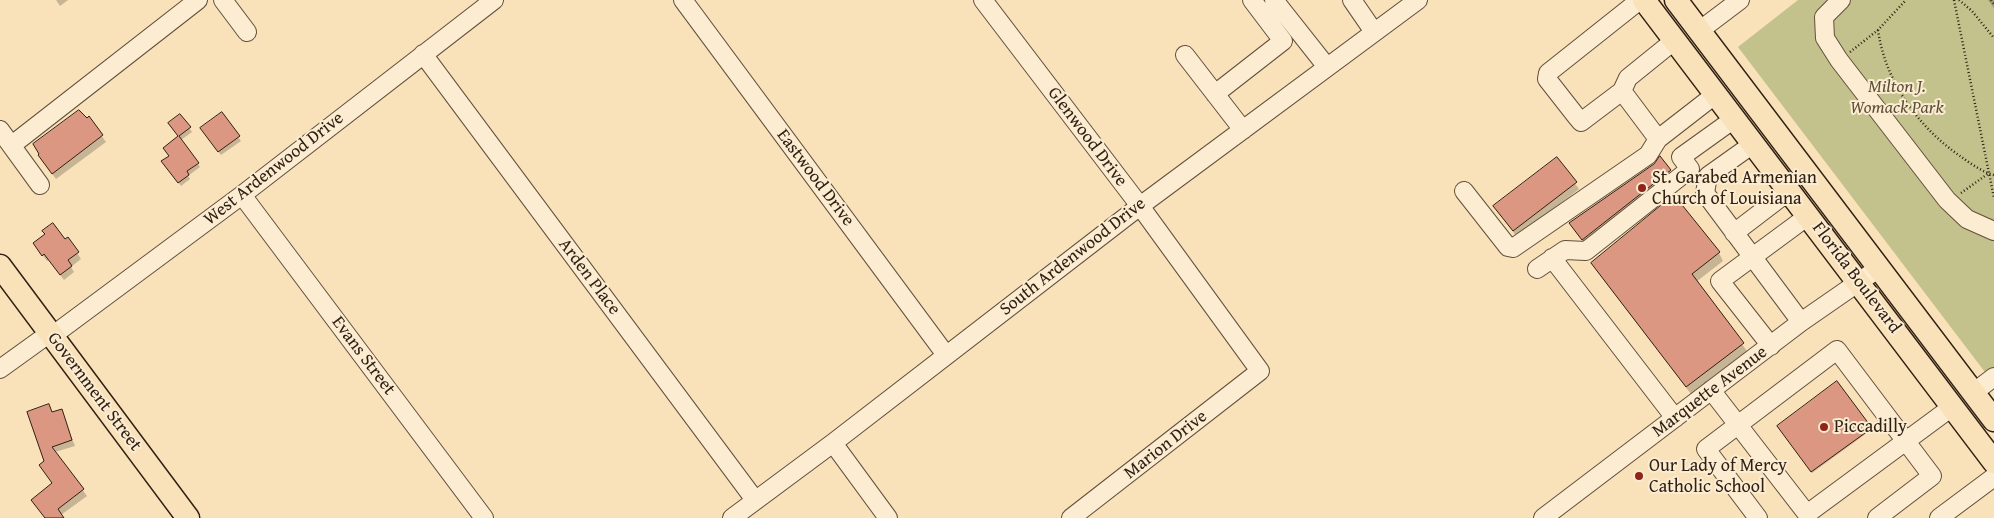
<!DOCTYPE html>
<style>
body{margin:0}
canvas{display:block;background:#f9e1ba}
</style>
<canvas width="1994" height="518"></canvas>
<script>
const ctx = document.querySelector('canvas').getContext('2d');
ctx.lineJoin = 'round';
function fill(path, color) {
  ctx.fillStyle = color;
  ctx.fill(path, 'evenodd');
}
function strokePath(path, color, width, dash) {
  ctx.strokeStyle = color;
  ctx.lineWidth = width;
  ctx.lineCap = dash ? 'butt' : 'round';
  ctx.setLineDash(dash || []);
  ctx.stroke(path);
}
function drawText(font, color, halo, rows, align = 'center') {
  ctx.font = font + ' "Gentium Book Plus",serif';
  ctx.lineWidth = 4;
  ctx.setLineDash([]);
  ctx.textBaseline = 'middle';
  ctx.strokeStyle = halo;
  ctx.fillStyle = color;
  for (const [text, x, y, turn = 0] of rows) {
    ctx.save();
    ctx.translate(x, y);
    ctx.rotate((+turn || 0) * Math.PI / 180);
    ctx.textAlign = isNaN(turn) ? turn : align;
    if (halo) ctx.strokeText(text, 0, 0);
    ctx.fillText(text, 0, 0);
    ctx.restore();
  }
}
fill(new Path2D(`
 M1798,0h196v384l-256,-337z`), '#c3c18c');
fill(new Path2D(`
 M56,0h12l-8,6z
 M1988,0h6v8z
 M221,114l20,27 -20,14 -17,-23z
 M180,115l12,17 -11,8 19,27 -12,9 2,3 -9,7 -16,-21 14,-28 -7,-10z
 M89,118l17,24 -50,37 -17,-23z
 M1660,158l14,19 -88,69 -12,-16 81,-65z
 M1557,159l22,30 -62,48 -19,-25z
 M68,239l13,20 -10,8 3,5 -10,8 -15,-20 -2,1 -9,-12z
 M1719,253l4,8 -27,21 51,69 -56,43 -94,-123z
 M1837,383l34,47 -59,43 -33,-47z
 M48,406l5,8 8,-3 14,35 -20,6 32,44 -26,19 2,3h-18l8,-34 -7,-22z`), '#0003');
const building = new Path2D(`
 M79,110l8,8 2,-2 14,19 -51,39 -14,-19 1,-1 -6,-10z
 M222,112l18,24 -22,16 -18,-24z
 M180,114l11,13 -12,9 20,27 -12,8 2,4 -11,8 -17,-22 8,-5 -6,-8 15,-12 -10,-13z
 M1660,156l11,14 -89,70 -13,-17 85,-59z
 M1557,157l20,25 -64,49 -20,-25z
 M1674,195l46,57 -28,22 52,69 -58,44 -95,-124z
 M53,223l12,16 3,-2 11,15 -11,8 4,6 -12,9 -16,-21 -2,2 -9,-13 12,-9 -3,-3z
 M1837,381l35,47 -61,44 -34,-46z
 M49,404l3,8 10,-3 10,31 -20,7 32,42 -26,20 6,9h-19l-14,-18 21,-17 -13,-18 5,-4 -17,-49z`);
fill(building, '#dc9782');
strokePath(building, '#302013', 1);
const minor = new Path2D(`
 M223,0l24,32
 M683,0l263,355
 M983,0l157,206 120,165 -189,147
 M1274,0l53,67
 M1352,0l22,32
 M1640,0l-92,73 -1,6 29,37 5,6 41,-31 6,-13 47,-38
 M1841,0l-17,17 1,21 14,22 108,140 20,19 27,12
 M1699,31l41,-31
 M423,54l332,446
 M1185,55l58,75
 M1622,91l36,48 58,-45
 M1215,94l68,-53 -31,-41
 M0,130l40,55
 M1753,144l-45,32 -3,17 96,129
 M12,145l186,-145
 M1464,191l44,56 5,1 135,-93 10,-16
 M242,195l242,323
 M1734,233l55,-42
 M1552,258l123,160
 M1537,269l28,-19 21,1 104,-82 -9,-12 53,-38
 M52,336l190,-141 252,-195
 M1771,346l-51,-65 88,-65
 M0,369l50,-36
 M1711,390l96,124 145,-107
 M1973,393l21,-16
 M833,443l55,75
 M732,518l101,-75 307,-237 278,-206
 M1543,518l258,-196 78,-54
 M1758,518l-52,-69 131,-99 95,126 -55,42
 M1939,518l55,-41`);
const major = new Path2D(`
 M1644,0l350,462
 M1676,0l318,420
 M0,266l188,252`);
strokePath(minor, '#62503d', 20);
strokePath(major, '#302013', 25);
strokePath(new Path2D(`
 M1954,0l40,198
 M1959,0l13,11 22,27
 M1991,0l3,4
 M1878,30c7,51 40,97 82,126 10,7 22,16 34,19
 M1850,52l28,-22 28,-30
 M1961,193l28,-20`), '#302013', 2.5, [1, 2.5]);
strokePath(minor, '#fbecd2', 18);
strokePath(major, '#f9e1ba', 22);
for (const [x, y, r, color] of [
 [1642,188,5,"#8f2418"],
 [1824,427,5,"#8f2418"],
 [1639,476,5,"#8f2418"]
]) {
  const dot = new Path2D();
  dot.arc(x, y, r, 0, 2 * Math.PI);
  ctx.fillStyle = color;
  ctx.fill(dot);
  strokePath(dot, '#fbecd2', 2);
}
drawText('italic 18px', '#5c5037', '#fbecd2', [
 ["Milton J.",1897,87],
 ["Womack Park",1897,108]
]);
drawText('18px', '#302013', '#fbecd2', [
 ["Glenwood Drive",1087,137,53],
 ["West Ardenwood Drive",274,169,-38],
 ["Eastwood Drive",815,178,53],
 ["South Ardenwood Drive",1073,257,-38],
 ["Arden Place",589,277,53],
 ["Florida Boulevard",1856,278,53],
 ["Evans Street",363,356,53],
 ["Government Street",94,392,53],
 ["Marquette Avenue",1710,392,-37],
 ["Marion Drive",1166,445,-38]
]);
drawText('18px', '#302013', '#fbecd2', [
 ["St. Garabed Armenian",1652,178],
 ["Church of Louisiana",1652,199],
 ["Piccadilly",1834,427],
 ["Our Lady of Mercy",1649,466],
 ["Catholic School",1649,487]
], 'left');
</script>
